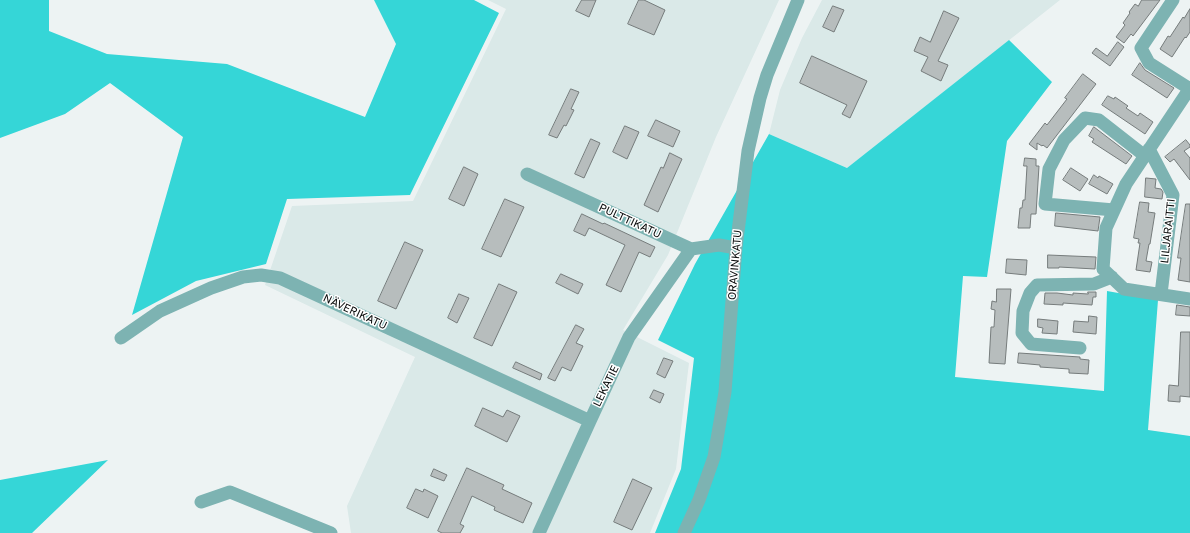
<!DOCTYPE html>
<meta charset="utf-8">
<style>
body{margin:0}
canvas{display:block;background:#edf3f3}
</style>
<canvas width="1190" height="533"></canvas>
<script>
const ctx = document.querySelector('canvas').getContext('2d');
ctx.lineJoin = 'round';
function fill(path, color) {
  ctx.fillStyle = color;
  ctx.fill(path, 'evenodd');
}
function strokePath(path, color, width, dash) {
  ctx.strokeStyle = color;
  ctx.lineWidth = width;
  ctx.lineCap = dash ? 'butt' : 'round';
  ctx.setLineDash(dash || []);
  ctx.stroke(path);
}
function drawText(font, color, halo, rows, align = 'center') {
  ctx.font = font + ' "Golos Text",sans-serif';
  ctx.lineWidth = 3;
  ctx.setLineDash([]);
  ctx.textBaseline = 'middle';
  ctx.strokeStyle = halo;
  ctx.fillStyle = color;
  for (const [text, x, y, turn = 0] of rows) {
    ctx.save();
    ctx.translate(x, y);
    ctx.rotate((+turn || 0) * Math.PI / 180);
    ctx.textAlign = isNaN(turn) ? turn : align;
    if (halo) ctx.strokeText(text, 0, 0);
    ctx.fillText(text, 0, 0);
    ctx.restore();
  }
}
fill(new Path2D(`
 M488,0h291l-63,137 -48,118 -45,75 66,33 -13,106 -26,64h-299l-4,-27 68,-149 -150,-72 27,-79 121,-5 93,-192z
 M822,0h238l-213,168 -78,-34 11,-44 22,-52z`), '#dae9e8');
fill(new Path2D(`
 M0,0h49v31l58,23 120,10 138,53 31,-73 -22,-44h100l25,13 -89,182 -123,4 -21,65 -70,17 -64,34 51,-178 -73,-54 -45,31 -65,24z
 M1009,40l43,42 -45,59 -20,136 -24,-1 -8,101 149,14 3,-100 51,9 -10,130 42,6v97h-535l26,-64 13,-111 -36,-18 37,-76 74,-130 78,34z
 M108,460l-76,73h-32v-53z`), '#35d6d7');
const building = new Path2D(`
 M582,0h14l-7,17 -13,-6z
 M639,0h5l21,10 -11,25 -26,-11z
 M1142,0h18l-27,36 -2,-2 -7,9 -8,-6 9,-12 -2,-2 7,-10 -1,-1 6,-8 3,2z
 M833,6l11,4 -10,22 -11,-5z
 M1190,9v23l-4,6 -1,-1 -13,20 -12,-8 8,-13 2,1 13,-20 1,1z
 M944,11l15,7 -21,43 10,4 -7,16 -20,-10 7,-14 -14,-6 6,-14 10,5z
 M1118,42l6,5 -14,19 -18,-13 4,-5 11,8z
 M812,56l55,25 -17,37 -8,-4 5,-9 -47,-22z
 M1140,63l5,7 29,18 -7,10 -35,-23z
 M1083,74l13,10 -49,64 -4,-3 -1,1 -5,-3v7l-8,-6 16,-21 2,2 20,-26 -2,-1z
 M571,89l8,3 -8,17 3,1 -8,16 -2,-1 -7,13 -8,-3z
 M1108,96l6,3 1,-2 13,9 -2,2 12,8 2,-3 13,9 -8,12 -43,-29z
 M656,120l24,11 -7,16 -25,-11z
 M625,126l14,6 -12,27 -14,-7z
 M1094,127l38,29 -6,8 -34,-22 2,-3 -5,-3z
 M591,139l9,4 -16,35 -9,-4z
 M1186,140l4,5v2l-6,4 6,7v22l-16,-21 -4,3 -5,-5z
 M670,153l12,6 -24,53 -14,-7 17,-38 2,1z
 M1025,158l11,1v7h3l-3,48h-5l-1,14h-12l2,-20h2l1,-8h2l2,-34h-3z
 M464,167l14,7 -14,32 -15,-7z
 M1071,168l17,11 -8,12 -17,-11z
 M1094,175l4,3 1,-2 14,8 -6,10 -18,-10z
 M1146,178l10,1 -1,9 6,1 2,3 -1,7 -17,-2z
 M505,199l19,8 -23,50 -19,-8z
 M1140,202l9,1 -1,9 7,1 -5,31h-1l-3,17 6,1 -2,10 -14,-2 4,-27h-2l1,-4 -5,-1z
 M1186,204h4v78l-12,-2 3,-22h-3z
 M1056,213l44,4 -2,14 -43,-5z
 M582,214l21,10 1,-1 51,24 -5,10 -11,-5 -18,40 -15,-7 19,-40 -36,-17 -4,8 -11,-5z
 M405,242l18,8 -27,59 -18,-8z
 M1048,255l48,2 -1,12 -36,-2v1h-11z
 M1007,259l20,1 -1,15 -20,-2z
 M561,274l22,10 -5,10 -22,-11z
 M499,284l18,8 -25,54 -18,-8z
 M997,289h14l-6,75 -16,-1 2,-36h3l1,-17 -4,-1 1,-8 4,1z
 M1088,292h8v5h-3l-1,8 -29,-2v2l-19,-1 1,-11h12l16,2v-2l15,1z
 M459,294l10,4 -12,25 -9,-5z
 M1177,305l13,2v9l-14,-1z
 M1089,316l8,1 -1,17 -23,-2 1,-11 14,1z
 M1038,319l20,2 -1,13 -15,-1 1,-5 -5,-1z
 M576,325l8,4 -8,14 7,3 -12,25 -9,-4 -7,14 -7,-3z
 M1181,332h9v65l-10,-1v6l-12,-1 1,-16 9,1z
 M1019,353l61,4v2l9,1 -1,14 -19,-1v-4l-29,-2v-2l-22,-2z
 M664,358l9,3 -8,17 -8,-4z
 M516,362l26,12 -2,6 -27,-12z
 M654,390l10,4 -4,9 -10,-5z
 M483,408l20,9 4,-7 13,6 -13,26 -32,-16z
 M467,468l37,17 -2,4 30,14 -9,20 -29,-13 1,-3 -23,-11 -12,28 4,2 -4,7h-18l-4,-2z
 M434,469l13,6 -3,6 -13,-5z
 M633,479l19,9 -20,42 -18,-8z
 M416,489l7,3 1,-3 14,7 -10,22 -21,-10z`);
fill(building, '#b7bdbd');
strokePath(building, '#767c7c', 1);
strokePath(new Path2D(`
 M1173,0l-32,48 8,15 41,26
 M1190,88l-64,96 -20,44 -3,41 21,20 66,10
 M1149,149l24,46 -12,99
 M527,174l164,75 28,-4 17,3
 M1114,210l-69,-6 4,-35 15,-29 21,-22 14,2 46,36
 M121,338l39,-27 51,-23 32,-11 18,-2 19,3 310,143
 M1080,348l-49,-4 -9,-11 1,-22 7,-18 7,-8 57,-1 18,-7
 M201,502l29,-10 101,41
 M539,533l51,-112 39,-84 62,-88
 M684,533l15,-33 15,-43 11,-65 11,-144 12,-97 12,-53 7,-23 31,-75`), '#7db3b2', 13);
drawText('11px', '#0a0c0c', '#fff', [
 ["PULTTIKATU",630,221,25],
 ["LILJARAITTI",1168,231,-84],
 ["ORAVINKATU",735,265,-85],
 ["NÄVERIKATU",355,312,25],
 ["LEKATIE",606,386,-64]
]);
</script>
